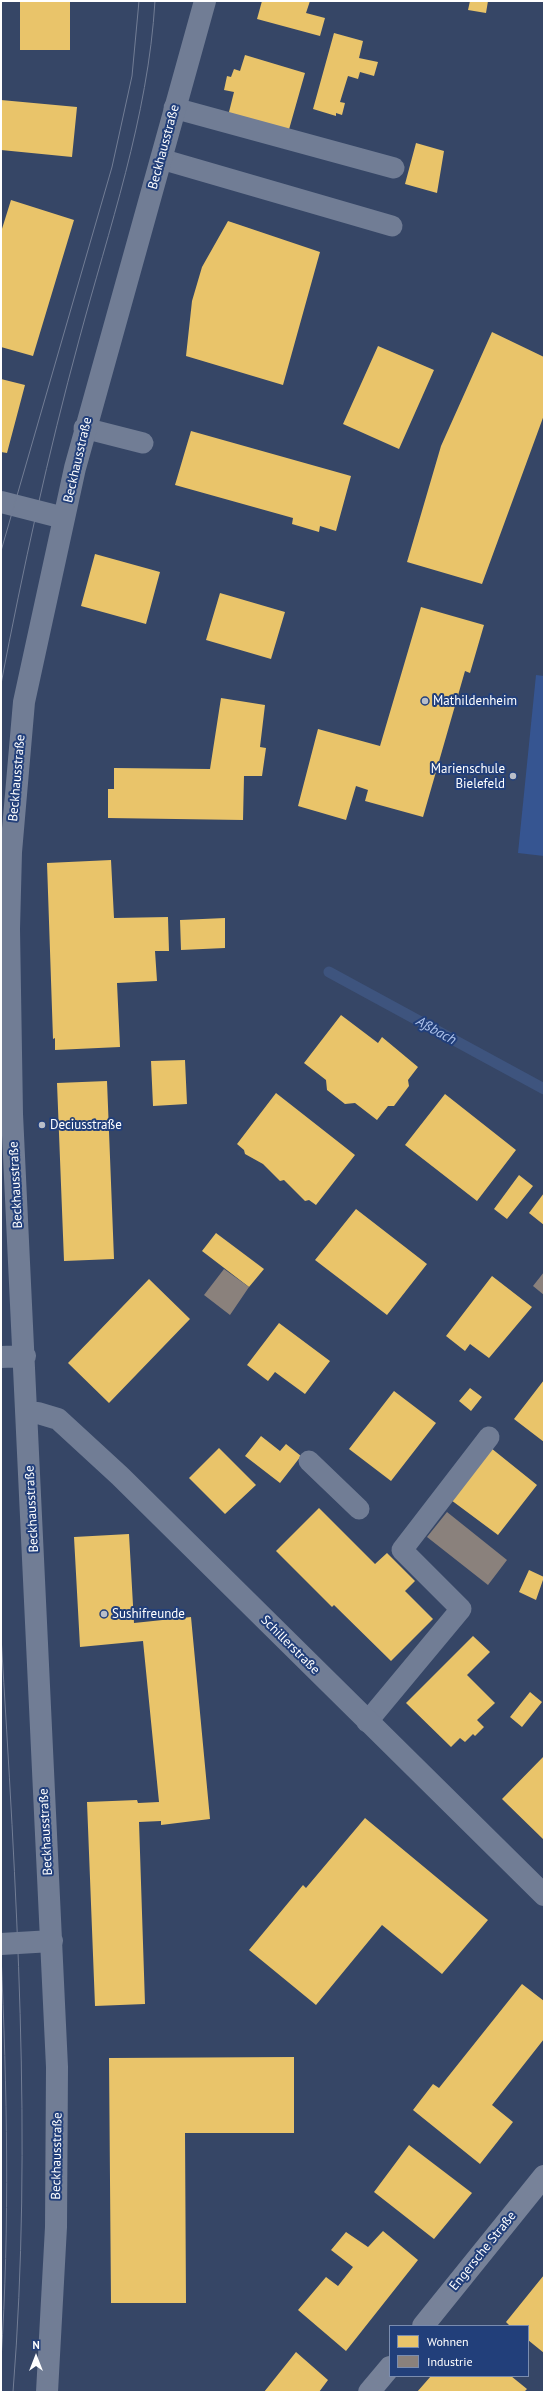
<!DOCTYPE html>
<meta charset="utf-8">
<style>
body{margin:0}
#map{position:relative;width:545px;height:2393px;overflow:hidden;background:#364666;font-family:"PT Sans",sans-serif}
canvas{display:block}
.frame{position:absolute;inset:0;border:2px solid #fff;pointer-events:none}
.legend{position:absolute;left:389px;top:2325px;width:140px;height:52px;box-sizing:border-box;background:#223f7a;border:1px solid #7a8caf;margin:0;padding:5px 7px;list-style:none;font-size:12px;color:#fff}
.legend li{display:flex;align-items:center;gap:8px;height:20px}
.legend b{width:20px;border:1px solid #7a8caf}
.north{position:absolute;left:16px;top:2337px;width:40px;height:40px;-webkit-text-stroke:3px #223f7a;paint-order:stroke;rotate:0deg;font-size:11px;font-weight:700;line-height:16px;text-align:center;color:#fff}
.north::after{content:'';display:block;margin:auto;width:14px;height:18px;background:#fff;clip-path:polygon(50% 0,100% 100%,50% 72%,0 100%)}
</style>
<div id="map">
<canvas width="545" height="2393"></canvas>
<div class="frame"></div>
<ul class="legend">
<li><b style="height:11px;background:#e9c46a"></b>Wohnen</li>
<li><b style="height:11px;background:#8a817c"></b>Industrie</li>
</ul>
<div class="north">N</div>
</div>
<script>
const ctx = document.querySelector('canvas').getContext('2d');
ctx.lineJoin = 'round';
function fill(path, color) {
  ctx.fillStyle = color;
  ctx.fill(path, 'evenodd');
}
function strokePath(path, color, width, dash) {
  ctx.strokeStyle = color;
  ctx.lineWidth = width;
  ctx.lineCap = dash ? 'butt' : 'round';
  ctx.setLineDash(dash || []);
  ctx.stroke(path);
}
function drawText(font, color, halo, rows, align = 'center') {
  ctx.font = font + ' "PT Sans",sans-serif';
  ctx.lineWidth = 4;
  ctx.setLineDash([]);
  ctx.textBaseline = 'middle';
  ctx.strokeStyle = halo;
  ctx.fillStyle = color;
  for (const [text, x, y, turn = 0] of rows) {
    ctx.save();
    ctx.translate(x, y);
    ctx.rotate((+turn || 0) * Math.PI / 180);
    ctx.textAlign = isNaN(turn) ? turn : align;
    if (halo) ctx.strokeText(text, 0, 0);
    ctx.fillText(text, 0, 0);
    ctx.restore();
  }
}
fill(new Path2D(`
 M536,675l8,1v180l-26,-3z`), '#365591');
fill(new Path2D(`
 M20,1h50v49h-50z
 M262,1h48l-4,12 19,5 -5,18 -63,-17z
 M470,1h18l-2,12 -18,-3z
 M334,33l29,8 -4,17 19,4 -4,14 -14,-4 -2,7 -10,-3 -8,26 5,1 -3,12 -6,-2v3l-23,-7z
 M245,55l60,18 -17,60 -60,-17 6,-24 -10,-2 3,-14 4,1 3,-8 6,2z
 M1,100l76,7 -5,50 -71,-7z
 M416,143l28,8 -7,42 -32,-9z
 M11,200l63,20 -41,136 -32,-9v-115z
 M228,221l92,31 -37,133 -97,-29 6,-55 10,-34z
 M492,332l52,25v58l-62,169 -75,-22 34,-116z
 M378,346l56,24 -35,79 -56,-25z
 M1,379l24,6 -18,68 -6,-1z
 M191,431l160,45 -15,55 -16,-5 -1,6 -27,-8 1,-6 -118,-33z
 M95,554l65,18 -14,52 -65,-18z
 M220,593l65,19 -14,47 -65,-19z
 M421,607l63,18 -14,48 -5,-2 -42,146 -58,-16 3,-11 -12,-4 -10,34 -48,-14 20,-77 62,17z
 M221,698l44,7 -5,42 6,1 -4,28h-18l-1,44 -135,-2v-29h6v-21l96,1z
 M111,860l3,58 54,-1 1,34h-14l2,30 -40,2 3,64 -65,3v-12l-2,1 -6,-176z
 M225,918v30l-44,2 -1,-30z
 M341,1015l37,28 4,-6 36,30 -10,13 1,6 -15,20h-6l-11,14 -22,-17 -10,1 -18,-14 -1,-10 -22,-17z
 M185,1060l2,44 -34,2 -2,-45z
 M107,1081l7,178 -50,2 -7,-178z
 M276,1093l79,62 -39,50 -7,-5 -4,1 -21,-21 -4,1 -17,-17 -18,-10 -1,-4 -7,-6z
 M445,1094l71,56 -39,51 -72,-56z
 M519,1175l14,11 -26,33 -13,-10z
 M544,1193v32l-15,-12z
 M356,1209l71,55 -40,51 -72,-55z
 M216,1233l48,36 -15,18 -47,-36z
 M492,1276l40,31 -43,51 -19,-14 -5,7 -19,-15z
 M149,1279l41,40 -81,84 -41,-40z
 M279,1323l51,38 -25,33 -30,-22 -7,9 -21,-16z
 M544,1380v62l-30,-23z
 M470,1388l12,9 -11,14 -12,-10z
 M394,1391l42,32 -45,58 -42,-32z
 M261,1436l19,15 6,-7 15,12 -21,27 -35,-27z
 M219,1448l37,37 -31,29 -36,-36z
 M491,1448l46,37 -39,50 -47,-35z
 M319,1508l56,56 12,-11 28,28 -10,10 28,28 -42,42 -57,-56 -2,2 -56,-56z
 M129,1534l5,89 57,-6 19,202 -49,6v-4l-22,1 6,182 -50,2 -8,-204 50,-2 1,3 21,-1 -16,-161 -63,6 -6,-110z
 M529,1570l15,7 -8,23 -17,-8z
 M473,1636l17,16 -23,23 28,28 -18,17 7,7 -9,9 -2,-2 -8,8 -5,-4 -9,9 -45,-44z
 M530,1692l12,10 -20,25 -12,-10z
 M544,1756v84l-42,-41z
 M365,1818l123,102 -46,54 -60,-49 -66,80 -67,-55 54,-65 3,3z
 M522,1984l22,17v38l-52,66 21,17 -33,42 -67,-54 20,-26 6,4z
 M294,2057v76h-109l1,170h-75l-2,-245z
 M409,2145l63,48 -38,46 -60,-47z
 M383,2231l35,29 -72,91 -48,-41 28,-33 12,9 15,-19 -22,-17 15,-18 22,15z
 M544,2275v78l-16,-13v-14h-18l-4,-4z
 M296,2352l32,28 -9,12h-55z
 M431,2376h80l16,13 -3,3h-107z`), '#e9c46a');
fill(new Path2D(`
 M224,1269l25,18 -19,28 -26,-20z
 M544,1272v23l-11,-9z
 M447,1512l60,48 -19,25 -61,-48z`), '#8a817c');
strokePath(new Path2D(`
 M329,972l215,117`), '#3e547e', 11);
strokePath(new Path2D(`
 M174,108l220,60
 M161,159l231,67
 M84,428l59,15
 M309,1461l50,48
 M367,1722l94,-113 -59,-59 87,-113`), '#717d95', 21);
strokePath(new Path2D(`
 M1,502l63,16
 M1,1357l24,-1
 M27,1413h11l20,6 62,57 424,419
 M1,1944l51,-3
 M47,2392l9,-165 1,-160 -45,-953 -3,-185 2,-77 13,-150 51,-234 130,-467`), '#717d95', 22);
strokePath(new Path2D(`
 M423,2326l121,-150
 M369,2392l21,-25`), '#778299', 22);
strokePath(new Path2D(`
 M1,551l111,-384 20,-91 7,-75
 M1,684c22,-115 47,-230 78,-344 30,-112 69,-222 76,-339
 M1,1636c15,251 32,504 12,756
 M1,1954c6,136 9,270 0,406`), '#727d95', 1);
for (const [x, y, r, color] of [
 [425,701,4,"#b9bec9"],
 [513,776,4,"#b9bec9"],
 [42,1125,4,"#b9bec9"],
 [104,1614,4,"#b9bec9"]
]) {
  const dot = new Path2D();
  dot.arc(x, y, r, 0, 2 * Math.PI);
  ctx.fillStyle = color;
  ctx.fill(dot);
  strokePath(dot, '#223f7a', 1.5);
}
drawText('13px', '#fff', '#223f7a', [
 ["Beckhausstraße",164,147,-75],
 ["Beckhausstraße",78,460,-77],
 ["Beckhausstraße",17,778,-85],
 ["Beckhausstraße",16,1185,-93],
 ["Beckhausstraße",32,1509,-93],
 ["Schillerstraße",290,1645,45],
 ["Beckhausstraße",46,1832,-93],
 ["Beckhausstraße",57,2156,-89],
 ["Engersche Straße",483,2251,-51]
]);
drawText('13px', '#fff', '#223f7a', [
 ["Mathildenheim",433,701],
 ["Marienschule",505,769,"right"],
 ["Bielefeld",505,784,"right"],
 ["Deciusstraße",50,1125],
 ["Sushifreunde",112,1614]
], 'left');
drawText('italic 14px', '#b0c5ed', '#223f7a', [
 ["Aßbach",436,1031,29]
]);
</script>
